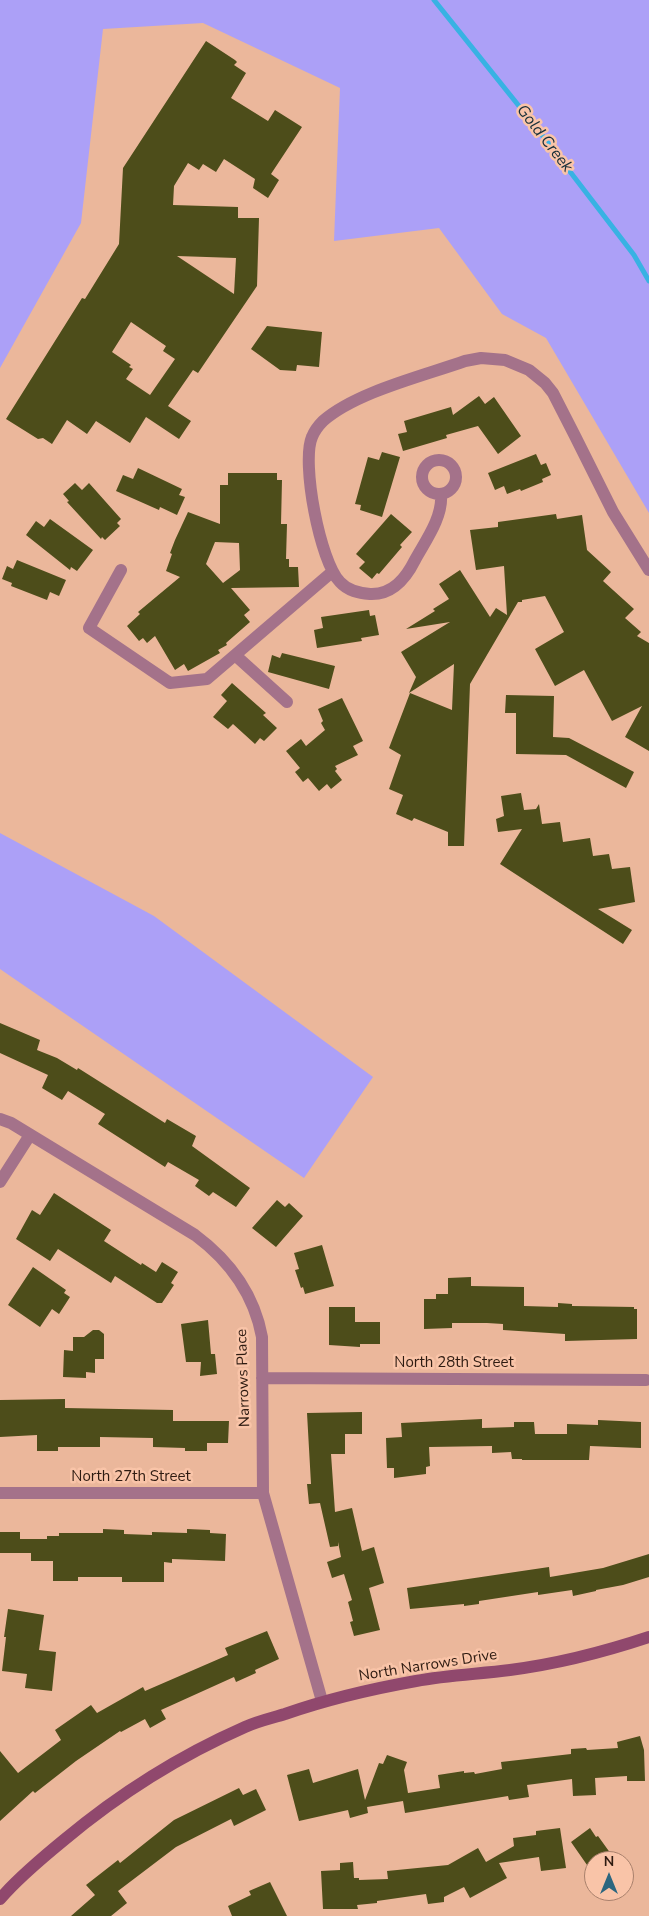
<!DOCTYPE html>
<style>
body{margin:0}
#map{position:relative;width:649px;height:1916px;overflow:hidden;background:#ebb79b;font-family:"Nunito Sans",sans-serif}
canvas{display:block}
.north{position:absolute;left:584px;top:1851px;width:50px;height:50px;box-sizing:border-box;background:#f9c4a8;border:1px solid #a8806c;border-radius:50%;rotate:0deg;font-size:14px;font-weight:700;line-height:20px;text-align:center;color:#2e1b11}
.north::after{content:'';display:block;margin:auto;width:18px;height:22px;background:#2c667f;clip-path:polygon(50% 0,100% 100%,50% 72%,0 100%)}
</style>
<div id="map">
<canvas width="649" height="1916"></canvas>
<div class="north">N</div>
</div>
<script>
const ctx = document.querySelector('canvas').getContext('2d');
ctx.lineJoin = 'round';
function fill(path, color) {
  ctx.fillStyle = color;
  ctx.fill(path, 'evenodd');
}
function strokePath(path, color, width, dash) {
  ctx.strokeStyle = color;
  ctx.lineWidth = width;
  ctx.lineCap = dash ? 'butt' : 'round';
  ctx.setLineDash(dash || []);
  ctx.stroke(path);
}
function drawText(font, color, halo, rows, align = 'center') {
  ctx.font = font + ' "Nunito Sans",sans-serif';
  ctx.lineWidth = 5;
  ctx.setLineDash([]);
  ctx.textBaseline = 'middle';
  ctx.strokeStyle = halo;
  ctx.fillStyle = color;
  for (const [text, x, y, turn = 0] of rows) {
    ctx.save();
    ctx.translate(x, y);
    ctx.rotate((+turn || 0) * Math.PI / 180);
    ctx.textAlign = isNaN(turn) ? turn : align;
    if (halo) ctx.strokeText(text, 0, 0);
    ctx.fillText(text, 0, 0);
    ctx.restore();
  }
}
fill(new Path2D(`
 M0,0h649v513l-103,-175 -44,-24 -63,-86 -105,13 6,-153 -137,-65 -100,6 -22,194 -81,145z
 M0,833l154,83 219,161 -69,101 -304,-209z`), '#aca0f7');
strokePath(new Path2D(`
 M434,0l101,126 99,129 15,26`), '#38b2e3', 5);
fill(new Path2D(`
 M206,41l29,19 2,2 -3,3 12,8 -15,25 37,23 7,-11 27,17 -31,47 8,6 -11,18 -15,-10 2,-9 -31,-20 -8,13 -13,-8 -4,6 -11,-7 -14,23 -1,19 65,2v11h21l-2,68 -59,87 -5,-3 -25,36 23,15 -12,18 -33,-22 -16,26 -34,-22 -9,13 -20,-14 -15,24 -9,-6 -5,1 -32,-20 76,-121 3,1 34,-55 4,-76zM177,256l59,2 -2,36zM131,322l35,24 -3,5 12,8 -25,36 -24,-16 7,-10 -4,-2 2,-2 -19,-13z
 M267,326l55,6 -3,35 -22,-2 -1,6 -16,-1 -29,-21z
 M479,396l6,8 9,-7 27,39 -23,18 -20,-28 -32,9 1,3 -44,13 -5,-17 9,-2 -3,-11 47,-14 2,8z
 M382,452l18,5 -18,60 -22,-7 1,-5 -6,-1 13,-47 11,3z
 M536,454l5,11 5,-2 5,12 -9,4 1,3 -22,9 -1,-2 -13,5 -3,-8 -9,4 -7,-17z
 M138,468l44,21 -3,6 6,2 -8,18 -17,-8 -1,3 -43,-19 7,-16 10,4z
 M228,473h49v7h5l-1,44h6l-1,35h3v8h9l1,20 -68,1 19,22 -6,5 6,7 -24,21 1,2 -9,5 2,3 -32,18 -4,-7 -9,6 -20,-34 -8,7 -4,-5 -4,3 -12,-15 13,-12 -2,-2 42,-35 -14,-6 6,-17 -2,-1 5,-13 13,-28 32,12v-39h8zM215,542l24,1 1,27 -17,13 -17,-19z
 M75,483l7,7 7,-7 32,36 -4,4 3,3 -15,14 -3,-3 -1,2 -34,-37 2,-1 -6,-7z
 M391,514l21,18 -12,13 2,2 -23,27 -2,-1 -5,6 -13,-11 6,-6 -9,-8z
 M556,514l1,5 25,-4 5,35 24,22 -8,9 31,28 -9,9 16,14 -4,4 12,7v108l-24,-14 17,-31 -30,15 -28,-51 -29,16 -20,-37 29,-17 -19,-36 -23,4v2h-4l-48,82 -6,162h-16v-14l-34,-14 -2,3 -16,-7 7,-19 -14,-6 12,-34 -12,-7 21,-55 42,17 2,-46 -45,29 7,-16 -15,-25 49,-30 -44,7 29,-18 -2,-2 16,-10 -10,-15 21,-14 30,47 6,-9 11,7 -3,-49 -28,4 -6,-40 28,-3v-5z
 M50,519l43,31 -16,21 -6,-4 -1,3 -44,-35 10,-14 8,6z
 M17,560l49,20 -7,16 -9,-4 -3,8 -36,-14 1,-3 -10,-4 5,-13 6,3z
 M369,610l1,6 5,-1 4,20 -18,3 1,3 -45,7 -3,-18 9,-2 -2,-11z
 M282,653l53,13 -6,23 -61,-17 4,-17 8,3z
 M232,683l34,30 -3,2 14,13 -13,13 -4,-3 -5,6 -22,-20 -5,5 -15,-12 14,-16 -6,-6z
 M506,695l48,1 -1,41 16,1 65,34 -8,16 -60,-33 -50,-1v-41h-11z
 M342,698l21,43 -10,5 5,9 -23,11 2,3 -2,2 7,9 -11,9 -4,-5 -8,7 -11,-13 -5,4 -8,-10 5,-4 -14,-17 15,-12 5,7 19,-16 -4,-7 2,-2 -5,-12z
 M521,793l3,17 12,-1 3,-5 3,20 18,-2 3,20 27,-4 3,18 16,-2 3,15 18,-2 5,35 -37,7 34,21 -9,14 -123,-80 22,-35 -24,3 -2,-13 8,-3 -3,-20z
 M0,1023l40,17 -3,10 20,8 20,12 1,-2 87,55 2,-4 29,17 -4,10 58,42 -14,19 -23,-15 -4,4 -14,-10 4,-6 -31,-18 -3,5 -67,-43 7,-10 -37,-23 -6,9 -20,-12 6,-13 -48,-22z
 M54,1193l57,37 -7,11 37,24 1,-2 14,9 6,-10 16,10 -7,11 3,2 -12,18h-5l-42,-27 -4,7 -53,-34 -8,12 -34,-22 16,-29 8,5z
 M277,1200l8,7 4,-4 14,13 -27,31 -24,-19z
 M322,1245l12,41 -29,8 -2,-7 -2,1 -6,-18 4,-1 -5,-16z
 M33,1267l33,23 -2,3 6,4 -11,17 -7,-5 -12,18 -32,-22z
 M471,1277v9l53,1v19l34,1v-4l14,1v2l62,1v2h3v30l-72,2v-7l-62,-4v-6l-16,-1h-35v5l-28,1v-30h12v-5h12v-16z
 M329,1307h26v15h25v22h-20v3l-31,-2z
 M208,1320l3,34h4l2,20 -17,2 1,-14h-15l-5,-38z
 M93,1330h6l5,4v25h-9v14l-9,-1v6l-23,-1 1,-27 9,1v-14h11z
 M65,1399v9l108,2v11h56l-1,22h-21v8h-22v-3l-32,-1v-9l-53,-1v10h-42v4h-21v-16l-37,2v-37z
 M362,1412v22h-17v20h-14l4,58 17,-4 10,43 12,-4 10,36 -15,5 11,42 -26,6 -4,-14 3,-1 -5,-19 4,-2 -8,-26 -12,4 -5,-16 14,-5 -3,-15v4l-8,1 -10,-44 -11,1 -2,-20h4l-4,-71z
 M482,1419v9l32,-1v-5h20l1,12h32v-10l31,1v-5l43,2v26l-51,-2 -1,14h-67v-1h-10l-1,-7 -19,1v-7l-63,1 1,19 -4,1v7l-32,4v-10h-7l-1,-30 16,-1 -1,-14z
 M103,1529l21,1v4l28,1v-3l35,1v-4l23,1v3l16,1 -1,27 -53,-2v4l-8,-1v20h-42v-5h-44v4h-25v-20h-22v-8h-31v-21h20v7h27v-3h12v-3h44z
 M649,1554v23l-26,8 -27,5v1l-23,5 -1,-6 -34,5v-3l-59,9v3l-15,2v-2l-54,5 -3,-21 142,-21 1,10 53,-9z
 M8,1609l36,6 -5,35 17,2 -4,39 -27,-3 2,-14 -25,-3 4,-34h-2z
 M267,1631l12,28 -24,11 1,3 -20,9 -2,-5 -73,33 5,9 -16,9 -5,-9 -24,13 -1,-1 -44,30 -41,32 -2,-2 -33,30v-70l18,22 43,-33 -6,-10 36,-25 6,8 46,-26 2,4 83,-36 -3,-7z
 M640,1736l4,14 1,31h-18v-5l-32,2 1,17 -23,1 -1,-17 -45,6 2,12 -20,3 -1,-4 -103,17 -2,-12 -36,6 1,6 -18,5 -2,-8 -49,11 -12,-46 22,-6 4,14 45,-14 7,31 14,-37 4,1 4,-9 20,7 -3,8 4,23 32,-5 -2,-13 26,-4v2l10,-1 1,2 27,-5 -1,-7 70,-8v-5l15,-1 1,2 31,-2 -1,-6z
 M239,1788l4,7 13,-6 10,21 -32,16 -3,-7 -55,28 -58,44 9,12 -16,13h-40l24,-21 -9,-10 32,-25 2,3 54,-43z
 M560,1828l6,40 -25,3 -2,-14 -40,6 8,15 -37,20 -6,-11 -20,10v5l-16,2 -2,-10 -49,7v2l-20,2 1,4h-35l-2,-38 19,-1v-7l13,-1 1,16h5v2l29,-1 -1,-8 61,-6 30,-17 8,14 28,-16 -1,-8 23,-3v-4z
 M590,1828l6,9 2,-1 18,25h-22v14l-23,-33z
 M270,1882l17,34h-55l-4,-10 23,-11 -2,-4z`), '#4d4d1a');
strokePath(new Path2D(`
 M422 477a17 17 0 1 1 34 0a17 17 0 1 1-34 0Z
 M441,494c2,23 -15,46 -26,66 -9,18 -22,35 -45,34 -11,-1 -22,-3 -30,-12 -20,-20 -39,-120 -28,-145 2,-5 7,-12 11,-16 33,-29 100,-45 142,-60l16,-3 24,2 24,10 16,13 8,10 22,43 38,76 36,58
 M121,570l-32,58 81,55 37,-4 125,-107
 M235,655l52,47
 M0,1119l11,4 184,112c35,26 59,59 67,102l1,156 59,208
 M0,1182l30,-47
 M262,1378l384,2
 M0,1493h263`), '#a4728a', 12);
strokePath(new Path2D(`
 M0,1899c18,-21 42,-41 64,-59 55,-46 115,-84 181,-113 13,-6 27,-9 40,-13 43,-15 86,-25 131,-33 31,-6 63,-7 94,-11 47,-6 94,-18 139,-33`), '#90486d', 12);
drawText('15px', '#2e1b11', '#f9c4a8', [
 ["North 28th Street",454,1363],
 ["Narrows Place",244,1378,-92],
 ["North 27th Street",131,1477],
 ["North Narrows Drive",428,1666,-9]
]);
drawText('italic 16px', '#152e39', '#f9c4a8', [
 ["Gold Creek",544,139,52]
]);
</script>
